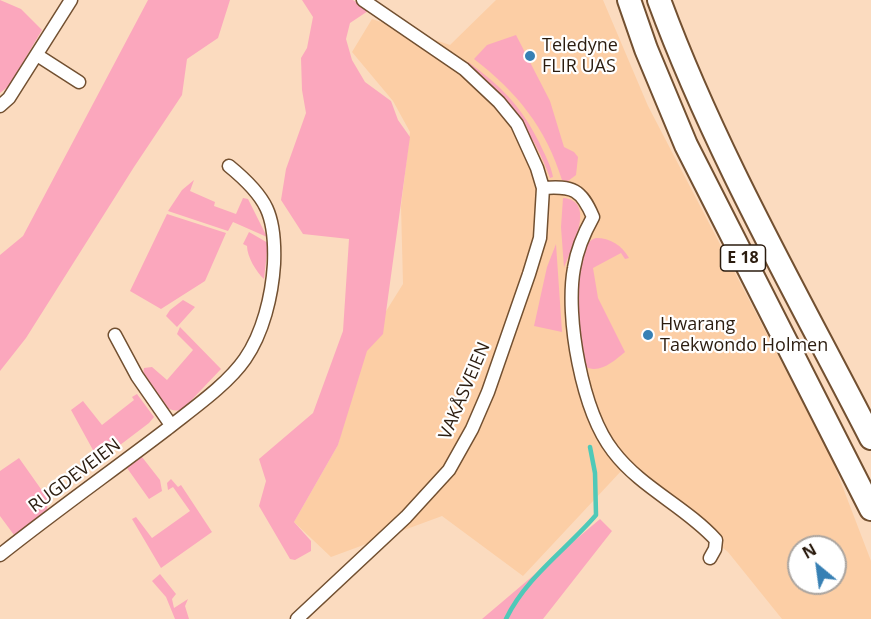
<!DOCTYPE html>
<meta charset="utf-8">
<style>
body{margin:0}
#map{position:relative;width:871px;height:619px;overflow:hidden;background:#fbdbbf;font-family:"Open Sans",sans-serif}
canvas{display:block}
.north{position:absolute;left:787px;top:535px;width:60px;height:60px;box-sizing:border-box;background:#fff;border:2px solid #aaa49f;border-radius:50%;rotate:331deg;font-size:16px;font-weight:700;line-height:24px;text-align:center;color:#2b1c0f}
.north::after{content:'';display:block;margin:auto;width:21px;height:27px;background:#3780b4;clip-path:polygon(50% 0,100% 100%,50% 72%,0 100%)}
</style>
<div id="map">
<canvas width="871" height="619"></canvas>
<div class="north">N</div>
</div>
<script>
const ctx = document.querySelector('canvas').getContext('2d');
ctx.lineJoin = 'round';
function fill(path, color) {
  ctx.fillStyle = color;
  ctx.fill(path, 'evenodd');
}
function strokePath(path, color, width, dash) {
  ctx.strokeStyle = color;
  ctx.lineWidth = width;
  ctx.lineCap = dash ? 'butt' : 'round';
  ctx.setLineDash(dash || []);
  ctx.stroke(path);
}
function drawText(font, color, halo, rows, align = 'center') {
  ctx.font = font + ' "Open Sans",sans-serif';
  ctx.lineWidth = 4.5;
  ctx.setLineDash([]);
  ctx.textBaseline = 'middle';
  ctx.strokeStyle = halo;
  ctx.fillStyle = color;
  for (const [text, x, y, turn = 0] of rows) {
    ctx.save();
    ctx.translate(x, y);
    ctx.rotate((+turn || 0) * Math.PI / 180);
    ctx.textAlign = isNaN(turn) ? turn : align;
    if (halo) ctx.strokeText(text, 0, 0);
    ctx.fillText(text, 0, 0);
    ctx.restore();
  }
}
fill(new Path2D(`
 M496,0h107l45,106 184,353 39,102v58h-89l-54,-67 -105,-83 -100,107 -81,-60 -111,41 -37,-35 44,-77 25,-97 40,-64 -2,-78 9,-74 -17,-31 -41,-49 20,-33 78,26zM799,547h36v36h-36z`), '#fccea5');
fill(new Path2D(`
 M0,0l21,9 21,21 -33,56 -9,7z
 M148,0h82l-12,38 -31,21 -5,36 -48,72 -108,171 -26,33v-116l23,-19z
 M302,0h51l15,11 -18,12 -4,16 6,21 13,22 26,19 7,19 12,17 -27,197 -16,17 -29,94 -44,77 17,19v10l-16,9 -5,-1 -31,-53 7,-25 -7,-22 54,-46 30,-82 6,-92 -46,-5 -22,-34 5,-31 20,-56 -4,-23 -1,-32 6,-10 6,-31z
 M516,35l34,66 14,46 10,5 4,5 -2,18 -8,6 -6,-1c-16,-52 -45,-88 -88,-121l13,-14z
 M468,62c33,24 53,44 71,80 5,11 12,23 14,35l-3,1c-16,-46 -44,-80 -82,-111l-2,-4z
 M194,180l-4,11 25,11 -1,4 22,8 7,-16 5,1 19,38 -34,-15 -5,9 -60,-20 14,-21z
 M563,198c35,2 7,53 1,70l-3,-41z
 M167,214l59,19 -21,48 -44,28 -31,-18z
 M249,232l19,11 -4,36c-8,-7 -17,-23 -17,-33l-4,-2z
 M596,238c14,0 26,7 33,20l-4,1 -4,-6 -28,15 5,30 27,54c-11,9 -26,23 -41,14 -4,-23 -18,-120 12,-128z
 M556,244l6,88 -28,-6 13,-59z
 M183,300l12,7 -18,20 -11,-11 4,-6z
 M180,327l41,42 -38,40c-19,9 -31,-22 -40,-35l1,-6 8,-1 15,13 26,-30 -16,-16z
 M137,394l17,23 -5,6 -50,38 -28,-51 12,-9 19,24 32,-25 -2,-3z
 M142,457l18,23 2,11 -13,8 -22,-31z
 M19,458l29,41 -1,11 -33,25 -14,-19v-45z
 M171,479l7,8 3,-2 31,47 -51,36 -29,-49 4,-2 16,21 38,-27 -17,-24 -5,3 -1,-7z
 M600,519l12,12 -69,88h-61z
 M160,574l16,20 -4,5 2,9 14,-9 -3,7 4,13h-14l-9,-22 -14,-16z`), '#fba7bd');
strokePath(new Path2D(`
 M506,619c20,-42 60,-69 90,-104l-1,-42 -5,-26`), '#4fc9b8', 4.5);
const minor = new Path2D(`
 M37,55l42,27
 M0,106l9,-8 62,-98
 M543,188c30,-2 38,1 50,29 -9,16 -16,32 -19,51 -9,49 8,143 39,183 28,37 72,55 103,89l-1,9 -5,9
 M115,335l22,41 34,49
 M0,555c54,-43 112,-84 167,-126 25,-20 60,-44 78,-70 18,-26 27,-63 29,-95 2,-49 -7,-67 -45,-98
 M297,619l109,-102 43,-47 23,-41 16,-37 41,-118 11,-36 3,-50 -6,-20 -20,-44 -18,-22 -35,-33 -101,-69`);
const motorway = new Path2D(`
 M629,0l17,49 40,96 185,364
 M659,0c56,152 138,294 212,438`);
strokePath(minor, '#725031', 15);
strokePath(motorway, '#725031', 26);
strokePath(minor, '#fff', 12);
strokePath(motorway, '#fff', 22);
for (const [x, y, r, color] of [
 [530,56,6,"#3780b4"],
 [648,335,6,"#3780b4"]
]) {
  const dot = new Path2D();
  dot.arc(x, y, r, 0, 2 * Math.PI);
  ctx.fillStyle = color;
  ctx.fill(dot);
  strokePath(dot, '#fff', 2);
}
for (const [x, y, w] of [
 [743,258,45]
]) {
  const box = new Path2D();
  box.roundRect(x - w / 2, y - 13, w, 26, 4.5);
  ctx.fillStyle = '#fff';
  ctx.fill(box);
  strokePath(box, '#2b1c0f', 1.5);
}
drawText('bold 16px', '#2b1c0f', null, [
 ["E 18",743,258]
]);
drawText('18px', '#2b1c0f', '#fff', [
 ["Teledyne",542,46],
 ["FLIR UAS",542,67],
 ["Hwarang",660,325],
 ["Taekwondo Holmen",660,346]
], 'left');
drawText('18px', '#2b1c0f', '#fff', [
 ["VAKÅSVEIEN",465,391,-67],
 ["RUGDEVEIEN",75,476,-37]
]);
</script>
